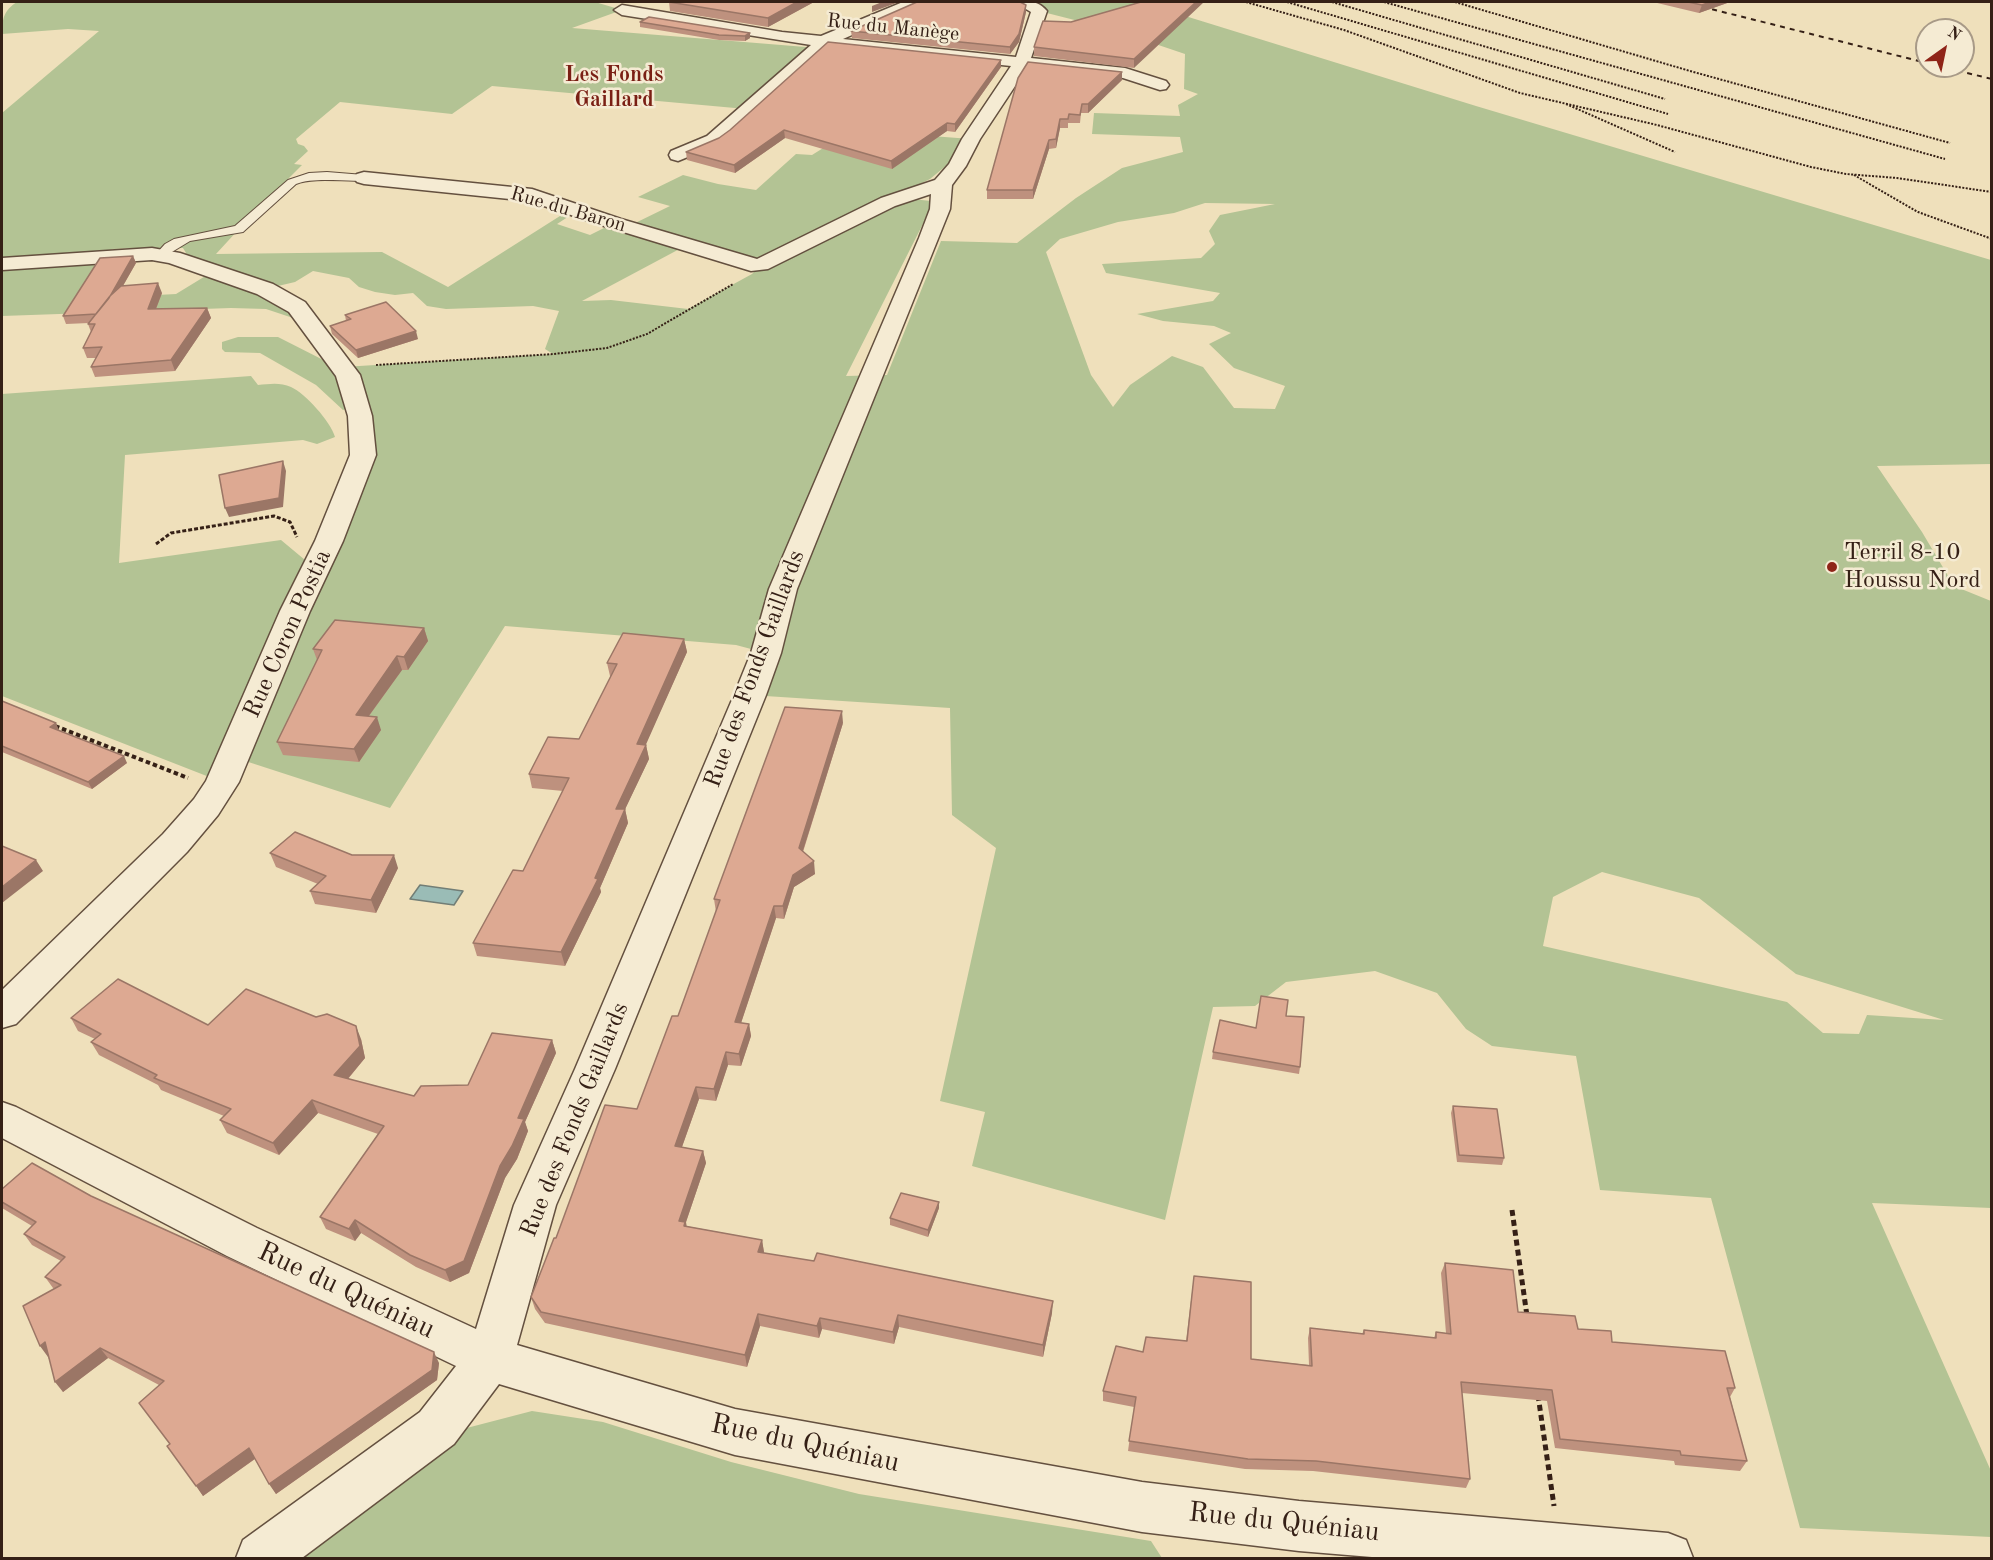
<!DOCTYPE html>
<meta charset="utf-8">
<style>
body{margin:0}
#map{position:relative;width:1993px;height:1560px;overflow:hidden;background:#efe0bb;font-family:"Old Standard TT",serif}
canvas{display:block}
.frame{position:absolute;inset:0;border:3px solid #352016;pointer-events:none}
.north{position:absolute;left:1915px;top:18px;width:60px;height:60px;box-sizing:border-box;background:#f5ebd3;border:2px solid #a89a87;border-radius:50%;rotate:33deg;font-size:16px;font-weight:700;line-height:24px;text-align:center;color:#352016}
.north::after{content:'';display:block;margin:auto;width:21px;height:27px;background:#8f2418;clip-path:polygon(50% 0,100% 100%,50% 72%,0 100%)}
</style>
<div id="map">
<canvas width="1993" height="1560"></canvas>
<div class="frame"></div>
<div class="north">N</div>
</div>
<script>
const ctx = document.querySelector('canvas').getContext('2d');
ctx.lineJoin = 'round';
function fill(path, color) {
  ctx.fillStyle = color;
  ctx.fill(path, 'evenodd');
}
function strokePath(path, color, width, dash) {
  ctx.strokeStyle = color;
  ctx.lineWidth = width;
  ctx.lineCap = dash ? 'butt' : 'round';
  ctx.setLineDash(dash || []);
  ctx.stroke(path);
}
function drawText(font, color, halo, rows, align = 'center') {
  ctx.font = font + ' "Old Standard TT",serif';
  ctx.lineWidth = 5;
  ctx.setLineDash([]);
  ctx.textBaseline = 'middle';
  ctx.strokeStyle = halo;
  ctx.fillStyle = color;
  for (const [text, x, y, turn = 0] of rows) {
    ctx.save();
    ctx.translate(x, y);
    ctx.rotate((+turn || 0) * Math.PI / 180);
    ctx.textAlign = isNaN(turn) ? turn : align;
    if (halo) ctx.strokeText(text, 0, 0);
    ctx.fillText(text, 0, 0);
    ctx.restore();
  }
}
fill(new Path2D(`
 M17,2h578l27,8 -50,18 246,20 -72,61 -254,-23 -40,28 -112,-12 -44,37 2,5 6,2 4,5 -14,13 8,1 -16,16 6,1 -53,47 -23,25 166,-2 66,35 123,-78 6,2 -20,13 33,11 24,-12 13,4 43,-21 -32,-9 45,-22 35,9 38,6 40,-36 16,1 40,-25 119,9 -14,27 -10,-1 -17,14 -20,10 2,10 19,2 2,3 -87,172 41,-1 54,-134 76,2 59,-45 46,-30 61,-16 -3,-15 -88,-3 2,-21 86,3 -2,-11 20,-11 -14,-5 1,-35 -71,-24 -75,-19 -4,-4 -13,-5h118l336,104 515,154v204l-114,2 45,66 32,54 37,15v607l-119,-5 119,268v66l-191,-9 -89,-330 -111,-8 -24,-134 -84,-10 -26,-17 -29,-36 -62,-22 -89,11 -31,24 -42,1 -48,213 -193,-54 13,-54 -45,-11 56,-253 -44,-33 -2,-107 -200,-13 16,-42 -30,-8 -231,-19 -115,182 -157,-51 -11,25 -220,-86v-302l249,-18 7,9c11,-1 22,-3 33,2 14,6 40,35 44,50l-18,7 -14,-4 -178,15 -6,108 162,-23 24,20 58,-105 -11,-49 -9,4 -27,-25 -56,-32 -35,-1 -3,-3v-7l16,-5h40l67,34 -2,-4 210,-13 -8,-5 14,-38 -26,-5 -87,3 -19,-3 -14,-13 -18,2 -20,-3 -16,-5 -10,-9 -36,-7 -18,11 -30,7 32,18 -4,11 -27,-9 -35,-1 -229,8v-203l97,-82 -31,-2 -66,5c0,-15 2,-24 15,-32zM1205,203l70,1 -55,11 -11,16 6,13 -14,14 -99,6 4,9 114,20 -7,8 -76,13 26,7 51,5 17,7 -22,11 25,24 51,18 -10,23 -41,-1 -31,-41 -31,-11 -42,29 -17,22 -22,-32 -45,-123 14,-13 58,-17 56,-9zM687,245l73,21 -8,8 -64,35 -77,-9 -29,1zM144,248h39l6,10 23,14 -36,22 -94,5 30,-50zM1602,872l97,26 97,76 148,46 -77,-5 -8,19 -36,-1 -36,-31 -244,-56 10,-49z
 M532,1411l71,11 128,40 128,32 292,47 11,17h-901l135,-97 63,-31z`), '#b3c394');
const water = new Path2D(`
 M420,885l43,6 -9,14 -44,-6z`);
fill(water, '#9abcb6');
strokePath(water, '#727e76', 1.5);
const service = new Path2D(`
 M327,172l37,3 6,3c-9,7 -52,-3 -74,6l-53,48 -53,9 -28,17 -6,-4 9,-10 9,-5 61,-13 53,-46 21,-7z`);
const minor = new Path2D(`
 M903,2h20l-3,3 -77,34 173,18 15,-45 -17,-10c13,-1 24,-2 33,9l-16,47 94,10 41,13 3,4 -3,4 -6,1 -37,-12 -96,-10 -47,71 -14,27 -14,19 -2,24 -153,380 -16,64 -15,42 -151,374 -59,136 -39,140 218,64 407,73 157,19 369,32 18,7 7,18h-309l-85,-7 -157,-19 -407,-77 -236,-71 -45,60 -152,114h-66l7,-18 177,-128 36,-46 -229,-110 -225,-118v-36l14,5 241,121 219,101 38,-124 61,-136 159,-374 17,-42 18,-64 150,-351 11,-29 1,-15 -36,12 -127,63 -17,2 -144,-44 -78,-26 -165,-17 -7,-2 -3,-4 3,-4 7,-2 168,17 89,30 136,40 124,-61 54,-18 14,-16 13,-25 49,-73 -183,-19 -109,97 -41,17 -7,-2 -2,-4 2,-4 36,-15 104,-91 -189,-30 -8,-5 8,-5 160,27 39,4z
 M152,248l28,5 93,31 32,18 55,73 12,41 4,39 -33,86 -33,70 -71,171 -21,33 -31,37 -171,172 -14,4v-38l161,-156 31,-35 12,-18 74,-170 35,-70 35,-86 -2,-39 -12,-40 -47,-64 -32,-18 -88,-31 -17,-3 -150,10v-12z`);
strokePath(service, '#64503f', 2);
strokePath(minor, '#64503f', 3);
strokePath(new Path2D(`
 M1246,2l98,28 176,63 137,32 154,42 35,7 51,4 95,14
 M1287,2l381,112
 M1332,2l333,97
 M1384,2l561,157
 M1455,2l235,69 260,72
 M1566,104l109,48
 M1854,175l64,37 74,27
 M376,365l178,-11 53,-6 40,-14 86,-50`), '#352016', 2, [2, 1.5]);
strokePath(new Path2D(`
 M156,544l15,-11 103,-17 16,6 7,15`), '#352016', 3, [4, 2]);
strokePath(new Path2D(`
 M55,726l133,52`), '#352016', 4, [4.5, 3]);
strokePath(new Path2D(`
 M1512,1210l15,106
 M1538,1395l16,111`), '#352016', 5, [6, 4]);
fill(service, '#f5ebd3');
fill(minor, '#f5ebd3');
strokePath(new Path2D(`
 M1683,2l244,61
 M1938,66l54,13`), '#352016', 2, [5, 5]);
fill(new Path2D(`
 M669,2h145l-46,25 -98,-16z
 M1141,2l-7,66 -100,-12v-9l37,-25z
 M1653,2h77l-31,11z
 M1026,5v7l-7,30 -9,12 -158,-16 -1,-7z
 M640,22l110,11v5l-5,3 -26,-1 -79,-13z
 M1001,60v7l-46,65 -8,-1 -55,38 -107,-31 -50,35 -48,-13 -1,-8z
 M1028,62l94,10v8l-34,33h-7l-1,10h-12v5h-8l-4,20 -7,1 -16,50h-46v-9z
 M133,256l3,7 -13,23 39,7 -6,16 51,-1 4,10 -36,53 -80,6 -4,-10 5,-9h-9l-4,-10 8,-16 -3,-8 1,-1 -23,1 -3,-8z
 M345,315l73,24 -60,19 -26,-24 -2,-8 16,-5z
 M424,628l4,13 -20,29h-6l-33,46 12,14 -22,32 -76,-7 -6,-13 40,-82 -4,-11z
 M684,639l3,13 -42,93h1l3,14 -24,50 3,14 -28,65 1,4 -36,74 -88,-10 -4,-13 50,-72 40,-80 -31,-3 -3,-14 50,-35 32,-63h-1l-3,-13z
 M2,701l57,29 68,33 -35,26 -90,-37z
 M843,723l-40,129 12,22 -21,13 -10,32 -8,-1 -35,105 8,1 2,12 -10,30 -13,-1 -12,36 -17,-2 -17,48 21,4 3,12 -20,59v4l76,14 2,13 288,60 -9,44 -144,-30 -5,17 -72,-15 -3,9 -59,-12 -13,41 -202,-44 -10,-14 -4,-12 25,-59 81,-129 41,-93 38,-104 -2,-13z
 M270,853l82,2 46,13 -22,45 -61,-9 -5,-13 8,-7 -42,-17z
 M1286,1016l14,51 -1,7 -87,-15 1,-7 43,-24z
 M71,1018l137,7 153,14 4,19 -17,21 66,17 54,-11 84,-45 4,13 -31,69 3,9 -11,28 -12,19 -36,95 -19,9 -34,-15 -55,-34 -6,8 -29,-12 -6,-12 58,-83 -60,-21 -39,42 -52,-22 -7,-13 4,-4 -63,-26 -3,-5 -59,-30 -8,-13 4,-3 -17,-8z
 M1453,1106l51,52 -2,7 -45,-3 -6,-49z
 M2,1189l89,7 348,167 -2,17 -161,114 -21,-35 -52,37 -33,-52 -11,-59 -51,-27 -45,34 -15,-35 6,-68 -1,-1 -8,-11 16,-16 -29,-16 -8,-11 8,-8 -30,-18z
 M939,1208l-11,29 -38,-12v-7z
 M1445,1263l73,49 60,17 157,59 -5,9 17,64 -7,10 -65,-6 -1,-4 -119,-13 -8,-47 -85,-8 8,86 -4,9 -153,-17 -68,-2 -117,-18 6,-44 -31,-6v-10l40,-39 43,-11 8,-65 57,83 58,6 -1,-27 2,-10 52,6 2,-4 70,8 2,-6 10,1 -5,-60z`), '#be917e');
fill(new Path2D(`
 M797,2h17l-46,25v-9z
 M882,2h17l-27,10v-6z
 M1196,2h8l-70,66v-9z
 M1710,2h20l-31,11 3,-8z
 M1026,5v7l-7,30 -9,12v-7z
 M750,33v5l-5,3v-5z
 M1001,60v7l-46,65v-8z
 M1122,72v8l-34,33v-9z
 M1060,119v9l-4,20v-9z
 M947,123v8l-55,38 -1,-8z
 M784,130l1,8 -50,35 -1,-8z
 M1049,140v9l-16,50v-9z
 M133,256l3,7 -34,59 -3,-8z
 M158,283l4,10 -10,26 -4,-10z
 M207,308l4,10 -36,53 -4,-11z
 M416,331l2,8 -60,19 -2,-8z
 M283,461l3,10 -3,36 -54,10 -4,-9z
 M424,628l4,13 -20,29 -4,-13z
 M684,639l3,13 -47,106 -3,-14z
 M397,656l5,14 -42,58 -4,-13z
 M842,711l1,12 -43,137 -1,-12z
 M377,717l4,13 -22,32 -5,-13z
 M56,723l3,7 -5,4 -4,-7z
 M646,745l3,14 -30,63 -3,-13z
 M124,756l3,7 -35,26 -4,-7z
 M625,809l3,14 -28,65 1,4 -36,74 -4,-14z
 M394,855l4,13 -22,45 -5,-13z
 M36,860l7,11 -41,32v-16z
 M814,861l1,13 -21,13 -10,32 -1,-13 10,-31z
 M774,906l2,12 -39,117 -2,-13z
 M749,1024l2,12 -10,30 -2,-12z
 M356,1026l5,13 4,19 -25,30 -6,-13z
 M552,1040l4,13 -31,69 3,9 -11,28 -12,19 -36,95 -19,9 -5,-12 55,-104 18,-48z
 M726,1052l2,13 -12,36 -2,-12z
 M696,1087l3,12 -21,59 -3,-12z
 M312,1100l6,13 -39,42 -6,-12z
 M703,1151l3,12 -20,59 2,12 -9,-13z
 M939,1202v6l-11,29v-7z
 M355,1220l6,13 -6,8 -6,-12z
 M762,1240l2,12 -4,12 -2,-12z
 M1053,1301l-1,12 -9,44v-12z
 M758,1314l2,12 -13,41 -2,-12z
 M898,1315l1,12 -5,17 -1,-12z
 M820,1318l2,11 -3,9 -2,-12z
 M45,1342l8,11 -5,4 -8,-11z
 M100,1348l8,10 -45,34 -8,-10z
 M434,1352l5,11 -2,17 -161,114 -7,-10z
 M249,1448l7,10 -53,38 -7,-10z`), '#9b7666');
const building = new Path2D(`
 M669,2h128l-29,16z
 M917,2h103l6,3 -7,29 -9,13 -159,-16z
 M1141,2h55l-62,57 -100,-12 9,-26 28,1z
 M1688,2h22l-8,3z
 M649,17l101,16 -5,3 -26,-1 -79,-13z
 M828,42l173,18 -46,64 -8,-1 -56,38 -107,-31 -50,35 -48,-13 33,-14 11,-8z
 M1028,62l94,10 -34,32h-6l-2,11 -11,-1 -1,5h-8l-4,20 -7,1 -16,50h-46l31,-112z
 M133,256l-24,42 -13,16 -33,2 37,-58z
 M158,283l-10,26 59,-1 -36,52 -80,7 11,-20 -19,1 12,-24h-7l22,-28 11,-10z
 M386,302l30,29 -60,19 -26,-24 21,-7 -6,-4z
 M283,461l-4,37 -54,10 -6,-33z
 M335,620l89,8 -20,29 -7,-1 -41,59 21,2 -23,32 -77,-7 45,-92 -9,-1z
 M623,633l61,6 -47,105 9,1 -30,64h9l-30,69 3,1 -37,73 -88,-9 40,-73 10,1 46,-93 -40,-4 19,-37 31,2 38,-75 -10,-1z
 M2,701l54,22 -6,4 74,29 -36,26 -86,-36z
 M785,707l57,4 -43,137 15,13 -21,14 -10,31h-9l-39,116 14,2 -10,30 -13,-2 -12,37 -18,-2 -21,59 28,5 -24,70 6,1 -1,4 78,14 -4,12 56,9 3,-8 236,48 -10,44 -145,-30 -5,17 -73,-14 -3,8 -59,-12 -13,41 -204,-43 -10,-15 23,-59h2l49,-133 32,4 35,-93h6l42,-116 -6,-1z
 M295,832l57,23h42l-23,45 -61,-9 16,-15 -56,-23z
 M2,846l34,14 -34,27z
 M118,979l90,46 38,-36 70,28 11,-3 29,12 4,20 -26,29 80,21 7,-10 47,-1 24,-52 60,7 -34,78 6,1 -12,27 -12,20 -36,95 -19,9 -35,-15 -55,-35 -6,9 -29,-12 64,-91 -72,-26 -39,43 -53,-23 11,-11 -77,-31 3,-3 -66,-33 10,-8 -30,-16z
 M1261,996l27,4 -2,16 18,1 -4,50 -87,-15 7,-32 36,8z
 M1453,1106l44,3 7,49 -45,-3z
 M32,1163l59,33 343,156 -2,18 -163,114 -20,-36 -53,38 -29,-40 3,-2 -31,-41 25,-22 -64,-33 -45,34 -10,-40 -5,4 -17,-40 38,-21 -16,-8 20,-20 -41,-23 12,-12 -34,-20v-13z
 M901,1193l38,9 -11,28 -38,-12z
 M1445,1263l68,7 5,42 57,4 3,13 33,2 1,11 113,9 10,37h-8l20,73 -66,-6 -1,-4 -120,-12 -8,-49 -91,-8 9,97 -154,-18 -68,-2 -119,-18 7,-44 -33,-6 13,-45 27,6 3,-15 41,4 7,-65 57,6v77l61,7 -2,-38 54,6v-4l72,8v-6l15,2z`);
fill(building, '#dda992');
strokePath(building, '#9b7666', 1.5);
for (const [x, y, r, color] of [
 [1832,567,6,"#8f2418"]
]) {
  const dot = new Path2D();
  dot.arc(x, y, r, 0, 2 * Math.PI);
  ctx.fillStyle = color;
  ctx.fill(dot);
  strokePath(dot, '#f5ebd3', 2);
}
drawText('20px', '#352016', '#f5ebd3', [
 ["Rue du Manège",893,28,6],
 ["Rue du Baron",568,210,16]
]);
drawText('bold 22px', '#7a1f14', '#f5ebd3', [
 ["Les Fonds",614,75],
 ["Gaillard",614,100]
]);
drawText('24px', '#352016', '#f5ebd3', [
 ["Terril 8-10",1844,553],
 ["Houssu Nord",1844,581]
], 'left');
drawText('24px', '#352016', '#f5ebd3', [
 ["Rue Coron Postia",288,634,-66],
 ["Rue des Fonds Gaillards",755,669,-70],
 ["Rue des Fonds Gaillards",575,1120,-68]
]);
drawText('28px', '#352016', '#f5ebd3', [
 ["Rue du Quéniau",346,1291,25],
 ["Rue du Quéniau",805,1444,12],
 ["Rue du Quéniau",1284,1523,6]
]);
</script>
